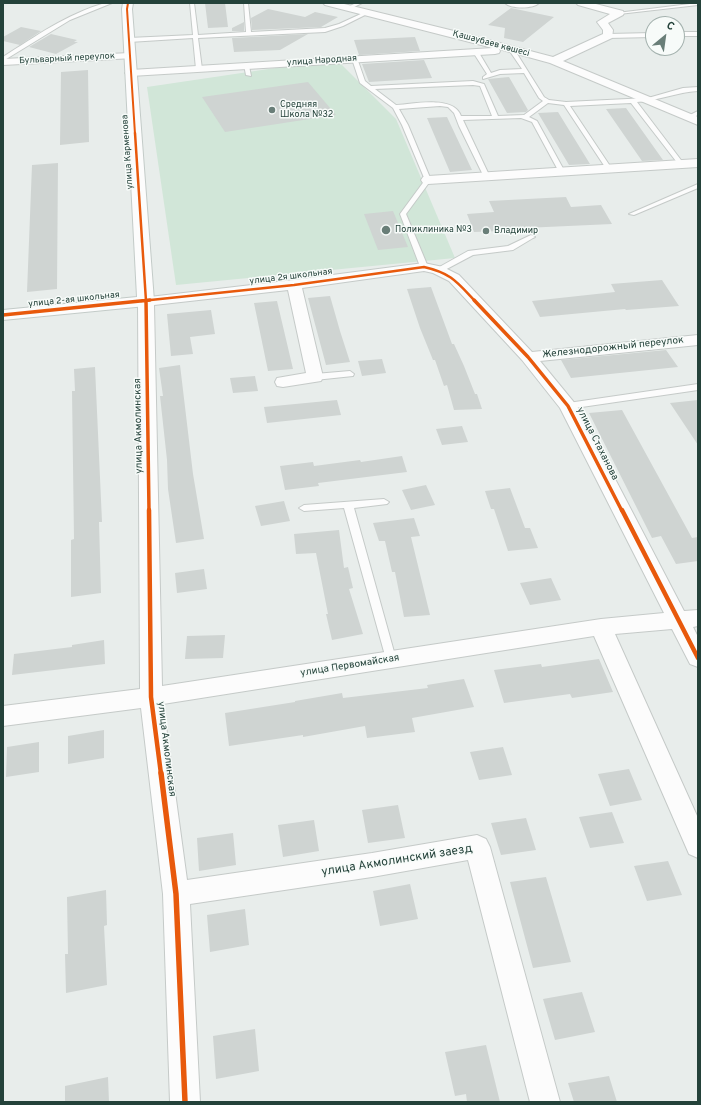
<!DOCTYPE html>
<meta charset="utf-8">
<style>
body{margin:0}
#map{position:relative;width:701px;height:1105px;overflow:hidden;background:#e8edeb;font-family:Overpass,sans-serif}
canvas{display:block}
.frame{position:absolute;inset:0;border:4px solid #24423a;pointer-events:none}
.north{position:absolute;left:645px;top:16px;width:40px;height:40px;box-sizing:border-box;background:#f7fbf9;border:1px solid #a3b1ad;border-radius:50%;rotate:29deg;font-size:11px;font-weight:700;line-height:16px;text-align:center;color:#24423a}
.north::after{content:'';display:block;margin:auto;width:14px;height:18px;background:#697e78;clip-path:polygon(50% 0,100% 100%,50% 72%,0 100%)}
</style>
<div id="map">
<canvas width="701" height="1105"></canvas>
<div class="frame"></div>
<div class="north">С</div>
</div>
<script>
const ctx = document.querySelector('canvas').getContext('2d');
ctx.lineJoin = 'round';
function fill(path, color) {
  ctx.fillStyle = color;
  ctx.fill(path, 'evenodd');
}
function strokePath(path, color, width, dash) {
  ctx.strokeStyle = color;
  ctx.lineWidth = width;
  ctx.lineCap = dash ? 'butt' : 'round';
  ctx.setLineDash(dash || []);
  ctx.stroke(path);
}
function drawText(font, color, halo, rows, align = 'center') {
  ctx.font = font + ' Overpass,sans-serif';
  ctx.lineWidth = 3;
  ctx.setLineDash([]);
  ctx.textBaseline = 'middle';
  ctx.strokeStyle = halo;
  ctx.fillStyle = color;
  for (const [text, x, y, turn = 0] of rows) {
    ctx.save();
    ctx.translate(x, y);
    ctx.rotate((+turn || 0) * Math.PI / 180);
    ctx.textAlign = isNaN(turn) ? turn : align;
    if (halo) ctx.strokeText(text, 0, 0);
    ctx.fillText(text, 0, 0);
    ctx.restore();
  }
}
fill(new Path2D(`
 M336,59l60,60 59,139 -279,27 -29,-198z`), '#d1e6d8');
fill(new Path2D(`
 M205,3h20l3,24 -20,1z
 M511,8l43,9 -31,25 -19,-4 1,-10 -17,-3z
 M268,9l37,8 10,-5 23,5 -17,10 -69,3 -1,-12z
 M244,22v9h-12v-3z
 M21,27l20,4 -21,14 -17,-4v-4z
 M51,34l26,6 -3,2h4l-22,12 -27,-7z
 M308,34l-28,16 -46,2 -2,-14z
 M415,37l5,14 -61,4 -5,-15z
 M424,60l8,18 -63,4 -7,-18z
 M88,70l1,72 -29,3 1,-73z
 M509,77l19,33 -2,2 -19,1 -19,-34z
 M308,82l28,33 -111,17 -23,-35z
 M626,108l37,52 -21,1 -36,-52z
 M558,112l32,52 -21,1 -31,-52z
 M447,117l25,53 -22,2 -23,-54z
 M58,163l-1,126 -30,3 5,-127z
 M566,197l5,10 30,-2 11,19 -110,5v2l-28,1 -7,-18 27,-2 -5,-11z
 M393,211l15,36 -30,3 -14,-36z
 M662,280l17,26 -53,4 -1,-1 -85,8 -8,-16 83,-9 -4,-8z
 M431,287l21,57h2l10,22 11,28h2l5,15 -28,1 -7,-25 -3,1 -9,-26h-2l-13,-32 -13,-39z
 M330,296l10,35 10,31 -24,3 -18,-67z
 M277,301l16,68 -25,2 -14,-68z
 M211,310l4,24 -25,3 3,17 -22,2 -4,-42z
 M666,350l12,17 -107,11 -10,-18z
 M382,359l4,14 -24,3 -4,-15z
 M180,365l13,109 11,65 -28,4 -8,-54 -1,-29 -7,-64h3l-4,-28z
 M95,367l7,155h-3l2,71 -30,4v-57l3,-1 -2,-148h3l-1,-22z
 M255,376l3,15 -25,2 -3,-15z
 M337,400l4,15 -74,8 -3,-16z
 M698,400v45l-28,-42z
 M622,410l70,128 6,-1v24l-22,3 -15,-28 -9,2 -63,-125z
 M462,426l6,16 -26,3 -6,-16z
 M402,456l5,16 -89,11 1,3 -34,4 -5,-24 33,-4 1,4 46,-6 1,2z
 M426,485l9,20 -24,5 -9,-20z
 M510,488l15,40h5l8,20 -30,3 -14,-42h-3l-6,-18z
 M284,501l6,20 -29,5 -6,-20z
 M414,518l6,18 -9,1 19,78 -26,2 -9,-45h-3l-7,-31h-6l-6,-18z
 M339,530l5,38 4,-1 5,21 -4,1 14,45 -31,6 -6,-26h2l-12,-61 -20,1 -2,-20z
 M204,569l3,20 -30,4 -2,-20z
 M551,578l10,22 -31,5 -10,-22z
 M225,635l-2,23 -38,1 2,-23z
 M104,640l1,24 -93,11 2,-21 58,-7v-2z
 M599,659l14,33 -41,6 -2,-4 -66,9 -10,-33 47,-6 1,3z
 M464,679l10,28 -62,11 3,14 -48,6 -2,-12 -62,11v-2l-74,11 -4,-33 70,-11v-1l47,-8 1,5 85,-10 -1,-3z
 M104,730v28l-36,6v-28z
 M39,742v30l-33,5 1,-30z
 M503,747l9,28 -33,5 -9,-28z
 M629,769l13,31 -32,6 -12,-32z
 M398,805l7,33 -37,5 -6,-33z
 M612,812l12,31 -34,5 -11,-31z
 M526,818l10,32 -35,5 -10,-32z
 M314,820l5,31 -36,6 -5,-32z
 M233,833l3,32 -37,6 -2,-33z
 M668,861l14,34 -35,6 -13,-35z
 M546,877l25,85 -38,6 -23,-86z
 M410,884l8,35 -38,7 -7,-35z
 M106,890l1,35 -3,1 3,59 -41,8 -1,-39h3l-1,-57z
 M245,909l4,36 -39,7 -3,-37z
 M582,992l13,40 -40,8 -12,-41z
 M255,1029l4,42 -43,8 -3,-43z
 M486,1045l14,57h-33l-1,-8 -11,2 -10,-44z
 M609,1076l8,26h-43l-6,-19z
 M108,1077l1,25h-44v-16z`), '#cfd4d2');
const lane = new Path2D(`
 M105,3h7l-42,17 -67,41v-4c33,-21 64,-43 102,-54z
 M190,3h4l4,32 48,-3 -2,-29h4l3,29 74,-4 14,-4 26,-12 4,1 -26,13 -18,6 -127,6 4,31 -3,2 -3,-2 -3,-31 -64,4 -3,-2 3,-2 64,-3z
 M356,3h6l-12,6 -4,-1z
 M698,3v2l-79,9 -2,-1z
 M677,32h21v4h-21z
 M653,33v4l-45,1 -3,-2 3,-2z
 M510,49h4l30,48 5,3 17,2 82,-4 35,-10 15,-1v4c-21,1 -40,10 -61,11l47,62 -5,1 -48,-62 -61,3 42,63 -5,1 -43,-65 -16,-2 -19,14 8,4 28,51 -1,1 -5,-1 -27,-50 -11,-4 -58,2 27,57 -3,2 -3,-2 -25,-51 -5,-13 -6,-6 -8,-1 -41,3 9,16 23,55 -25,34 22,53 -4,2h-3l-21,-55 25,-34 -23,-55 -9,-17 -33,-25 -8,-24 5,-1 8,23 6,5 102,-5 11,3 14,32 26,-1 19,-14 -4,-3 -15,-25 -24,1 -17,5v-2l4,-3 -14,-22 5,-1 13,22 9,-3 22,-1 -13,-19zM473,85l7,1 12,30h-31c-7,-21 -47,-12 -65,-11l-21,-16z
 M244,65l5,1 2,10 -5,-1z
 M698,111v4l-9,4 -3,-2z
 M698,184v4l-64,27 -5,-1z
 M531,235l4,2 -2,1 -20,12 -40,5 -32,17h-3l-4,-2 34,-19 40,-5z
 M350,371l4,3 -1,2 -38,4 -4,-3 4,-3z
 M698,384v6l-130,19 -4,-3 4,-3z
 M384,499l5,3 -2,2 -33,4 42,151 -1,3 -4,1 -4,-1 -1,-3 -42,-151 -40,3 -5,-3 5,-3z`);
const street = new Path2D(`
 M323,3h17l118,29 95,25 50,-23v-4l-6,-8 13,-8 -32,-9 -2,-2h16l31,8 1,2 -1,2 -15,8 5,7 -1,8 -49,23 135,56v8l-148,-62 -51,-14 1,2 -1,2 -4,1 -364,22 -6,-3 6,-3 362,-22 -168,-43z
 M505,3h34c-6,6 -28,6 -34,0z
 M130,53l5,3 -1,2 -131,7v-6z
 M698,159v8l-270,17 -5,-1 -2,-3 2,-3 5,-1z
 M424,263l19,4 16,8 73,77 166,-17v10l-158,16 37,45 107,205 14,-1v16l-5,1 5,10v30l-8,-3 -18,-35 -57,5 83,184v40l-9,-4 -95,-218 -431,68 24,176 185,-27 105,-18 9,4 4,8 70,255h-30l-62,-242 -96,17 -182,27 10,198h-30l-7,-208 -22,-186 -138,18v-20l137,-17 -2,-388 3,-3 153,-18zM424,271l9,2 16,8 73,79 38,48 104,205 -63,6 -439,67 -8,-381 134,-15 18,83 -29,5 -2,4 2,4 6,1 38,-6 2,-4 -21,-89z`);
const secondary = new Path2D(`
 M123,3h10l-1,6 22,292 -2,4 -6,1 -143,14v-10l134,-13 -15,-288z`);
strokePath(lane, '#c5cac8', 2);
strokePath(street, '#c5cac8', 2);
strokePath(secondary, '#c3cbc8', 2);
fill(lane, '#fcfcfc');
fill(street, '#fcfcfc');
fill(secondary, '#fcfcfc');
strokePath(new Path2D(`
 M128,3l-1,6 8,125`), '#e8590c', 2);
strokePath(new Path2D(`
 M135,133l11,168
 M141,301l153,-16 130,-18c27,6 33,15 51,34`), '#e8590c', 2.5);
strokePath(new Path2D(`
 M146,300l3,211
 M474,300l54,57 40,49 54,105
 M3,315l147,-15`), '#e8590c', 3.5);
strokePath(new Path2D(`
 M149,510l2,187 10,77
 M622,510l76,148`), '#e8590c', 4.5);
strokePath(new Path2D(`
 M161,773l15,121 9,208`), '#e8590c', 5.5);
for (const [x, y, r, color] of [
 [272,110,4,"#697e78"],
 [386,230,5,"#697e78"],
 [486,231,4,"#697e78"]
]) {
  const dot = new Path2D();
  dot.arc(x, y, r, 0, 2 * Math.PI);
  ctx.fillStyle = color;
  ctx.fill(dot);
  strokePath(dot, '#f7fbf9', 1.5);
}
drawText('9px', '#24423a', '#f7fbf9', [
 ["Қашаубаев көшесі",491,44,15],
 ["Бульварный переулок",67,59,-3],
 ["улица Народная",322,61,-4],
 ["улица Карменова",128,152,-94],
 ["улица 2я школьная",291,277,-7],
 ["улица 2-ая школьная",74,300,-6]
]);
drawText('9px', '#24423a', '#f7fbf9', [
 ["Средняя",280,105],
 ["Школа №32",280,115],
 ["Поликлиника №3",395,230],
 ["Владимир",494,231]
], 'left');
drawText('10px', '#24423a', '#f7fbf9', [
 ["Железнодорожный переулок",613,348,-6],
 ["улица Акмолинская",139,426,-91],
 ["улица Стаханова",597,444,63],
 ["улица Первомайская",350,666,-9],
 ["улица Акмолинская",166,749,83]
]);
drawText('12px', '#24423a', '#f7fbf9', [
 ["улица Акмолинский заезд",397,861,-9]
]);
</script>
